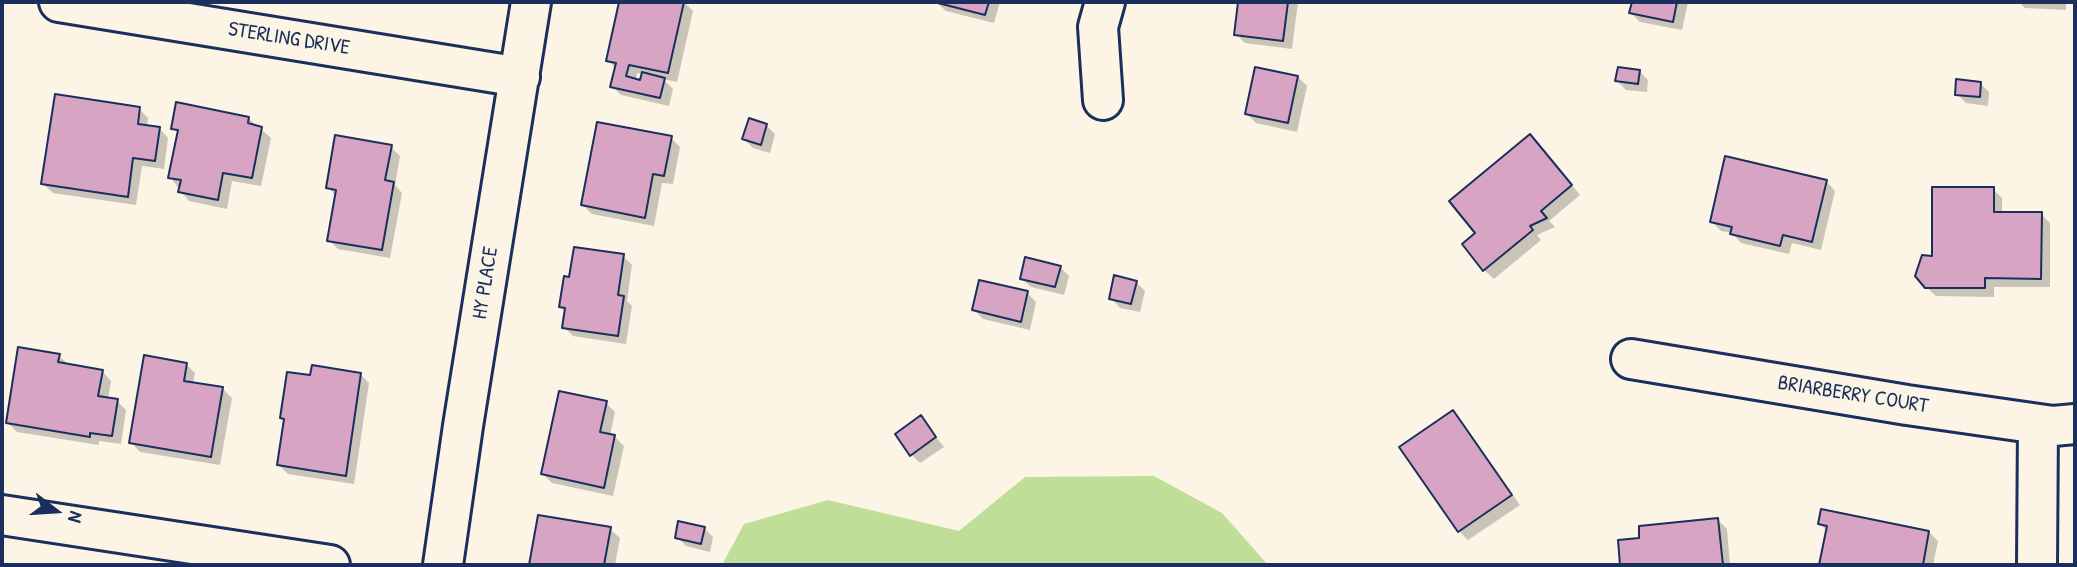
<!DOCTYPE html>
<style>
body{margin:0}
#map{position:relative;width:2077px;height:567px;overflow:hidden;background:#fcf5e5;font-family:"Patrick Hand",sans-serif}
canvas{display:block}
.frame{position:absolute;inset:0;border:4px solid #1b2f5e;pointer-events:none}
.north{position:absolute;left:21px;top:476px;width:70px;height:70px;-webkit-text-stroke:5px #fcf5e5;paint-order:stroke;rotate:107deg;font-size:19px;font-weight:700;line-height:28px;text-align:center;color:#1b2f5e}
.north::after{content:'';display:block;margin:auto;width:24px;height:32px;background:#1b2f5e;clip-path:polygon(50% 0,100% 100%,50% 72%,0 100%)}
</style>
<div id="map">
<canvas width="2077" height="567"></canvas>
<div class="frame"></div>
<div class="north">N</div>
</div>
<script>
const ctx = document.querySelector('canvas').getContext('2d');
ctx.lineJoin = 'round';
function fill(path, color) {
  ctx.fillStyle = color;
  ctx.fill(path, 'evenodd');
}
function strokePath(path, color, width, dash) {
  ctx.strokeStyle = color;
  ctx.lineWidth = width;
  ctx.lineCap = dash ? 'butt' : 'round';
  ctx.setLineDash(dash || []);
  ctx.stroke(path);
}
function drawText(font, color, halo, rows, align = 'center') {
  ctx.font = font + ' "Patrick Hand",sans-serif';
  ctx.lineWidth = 6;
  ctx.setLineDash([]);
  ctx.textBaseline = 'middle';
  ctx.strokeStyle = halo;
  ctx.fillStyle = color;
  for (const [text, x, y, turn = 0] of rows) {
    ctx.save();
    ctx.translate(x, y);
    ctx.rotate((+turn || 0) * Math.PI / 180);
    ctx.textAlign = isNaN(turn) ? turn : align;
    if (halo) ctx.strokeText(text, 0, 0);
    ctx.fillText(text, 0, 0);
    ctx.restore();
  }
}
fill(new Path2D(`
 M1154,476l68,37 46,52h-546l22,-41 84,-24 131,31 66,-54z`), '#bfdf98');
fill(new Path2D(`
 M621,2h63l9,9 -16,71 -14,-3 10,10 -4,17 -48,-11 -9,-9 4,-17 -8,-9zM637,73l6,1 -1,8 -6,-2z
 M936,2h64l-6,21 -48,-12z
 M1240,2h58l-6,47 -47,-6 -9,-9z
 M1633,2h55l-6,28 -42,-8 -9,-9z
 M2019,2h47v8l-41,-2z
 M1639,71l9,9 -1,12 -21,-2 -9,-9z
 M1298,77l9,9 -10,46 -41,-9 -9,-9z
 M1980,83l9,9 -1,14 -22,-3 -9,-9z
 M139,109l9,9 -1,9 12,1 9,10 -4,31 -22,-3 -6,39 -83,-12 -10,-9z
 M248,118l23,20 -10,48 -29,-5 -5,28 -38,-8 -19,-24 9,-43 -6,-6z
 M766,125l9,9 -5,19 -17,-5 -9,-9z
 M671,138l9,9 -7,37 -11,-1 -8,43 -62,-12 -9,-9z
 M1539,145l41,50 -31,26 6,6 -18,8 4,5 -47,39 -10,-9z
 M391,147l9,9 -5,29 7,8 -12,65 -52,-9 -9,-9 7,-44 -8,-9z
 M1826,181l9,10 -14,59 -29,-7 -3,11 -48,-11 -9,-10 -11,-2 -9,-9z
 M1993,189l9,9v16h39l9,9v64h-56v10l-58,-1 -10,-9 8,-30z
 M623,256l9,9 -5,36 5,5 -6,38 -53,-8 -9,-9 2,-15 -5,-5 10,-28z
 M1060,267l9,9 -5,19 -33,-8 -10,-9z
 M1136,282l9,9 -5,21 -20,-4 -9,-10z
 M1027,293l9,9 -6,28 -47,-11 -9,-9z
 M59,356l10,9 33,6 9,10 -3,18 9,2 9,9 -5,34 -22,-3v4l-82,-13 -10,-10z
 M186,364l9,9 -2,11 29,4 10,10 -12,67 -80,-13 -9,-10z
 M360,374l9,9 -15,101 -66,-10 -9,-9 6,-43 -4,-5 31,-40z
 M606,403l9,9 -5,24 5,1 9,9 -11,50 -61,-13 -9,-9z
 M1453,412l9,9 58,84 -52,35 -9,-9 -58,-83z
 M921,418l23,29 -24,16 -9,-9z
 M539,517l71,12 10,9 -5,27h-84z
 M1718,520l9,9 3,36h-108l-2,-23 21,-2z
 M1820,524l109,8 9,9 -5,24h-113l7,-34z
 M704,528l9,9 -3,15 -24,-6 -9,-9z`), '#0003');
const building = new Path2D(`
 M619,2h65l-16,71 -39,-8 -3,11 14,4 2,-8 23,6 -5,20 -50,-11 6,-24 -10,-2z
 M934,2h55l-4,13z
 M1238,2h50l-5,39 -49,-6z
 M1632,2h45l-4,20 -44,-9z
 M1255,67l43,9 -10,47 -43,-9z
 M1618,67l22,3 -2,14 -23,-3z
 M1956,79l25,3 -1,15 -25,-2z
 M55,94l85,13 -2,17 22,3 -5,34 -22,-3 -5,39 -87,-13z
 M176,102l73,15 -1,6 14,4 -10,51 -29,-5 -5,27 -40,-8 3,-12 -13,-2 10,-48 -7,-1z
 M749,118l18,6 -6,21 -19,-6z
 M597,122l75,14 -8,40 -11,-2 -8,44 -64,-13z
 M1530,134l42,51 -31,26 6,7 -17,8 3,4 -50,41 -21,-27 13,-11 -26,-32z
 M335,135l57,10 -7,35 9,2 -12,68 -55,-9 9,-51 -10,-2z
 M1725,156l102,24 -15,62 -29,-7 -3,11 -50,-12 2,-7 -22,-5z
 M1932,187h62v25h48l-1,67 -56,-1v10h-60l-10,-12 7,-21 10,1z
 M574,247l50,7 -6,41 6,1 -6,40 -56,-8 3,-20 -6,-1 5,-31 5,1z
 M1025,257l36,9 -6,21 -35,-8z
 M1114,275l23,6 -6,23 -22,-5z
 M979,280l49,11 -7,31 -49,-12z
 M18,347l42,7 -2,8 45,8 -5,26 20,3 -6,37 -22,-3v4l-84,-14z
 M144,355l43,8 -3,18 39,6 -12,70 -82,-14z
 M312,365l49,8 -15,103 -69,-11 7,-46 -4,-1 7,-46 23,3z
 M559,391l48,10 -7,31 15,3 -11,53 -63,-14z
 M1453,410l59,85 -54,37 -59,-85z
 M921,415l15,22 -26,19 -15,-22z
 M1821,509l108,22 -6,34h-104l8,-39 -9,-2z
 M538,515l73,12 -7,38h-75z
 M1718,518l5,47h-103l-2,-25 21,-2v-12z
 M678,521l27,6 -4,17 -26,-6z`);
fill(building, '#d7a5c3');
strokePath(building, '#1b2f5e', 2);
const minor = new Path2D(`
 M59,2l461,75
 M1103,100l-5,-73 7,-25
 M1631,359l276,46 146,21 22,-2
 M2,515l328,50
 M443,565l20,-139 68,-424
 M2037,565l1,-141`);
strokePath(minor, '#1b2f5e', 44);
strokePath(minor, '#fcf5e5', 38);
drawText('21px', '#1b2f5e', '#fcf5e5', [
 ["STERLING DRIVE",289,39,9],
 ["HY PLACE",486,283,-81],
 ["BRIARBERRY COURT",1853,395,9]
]);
</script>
